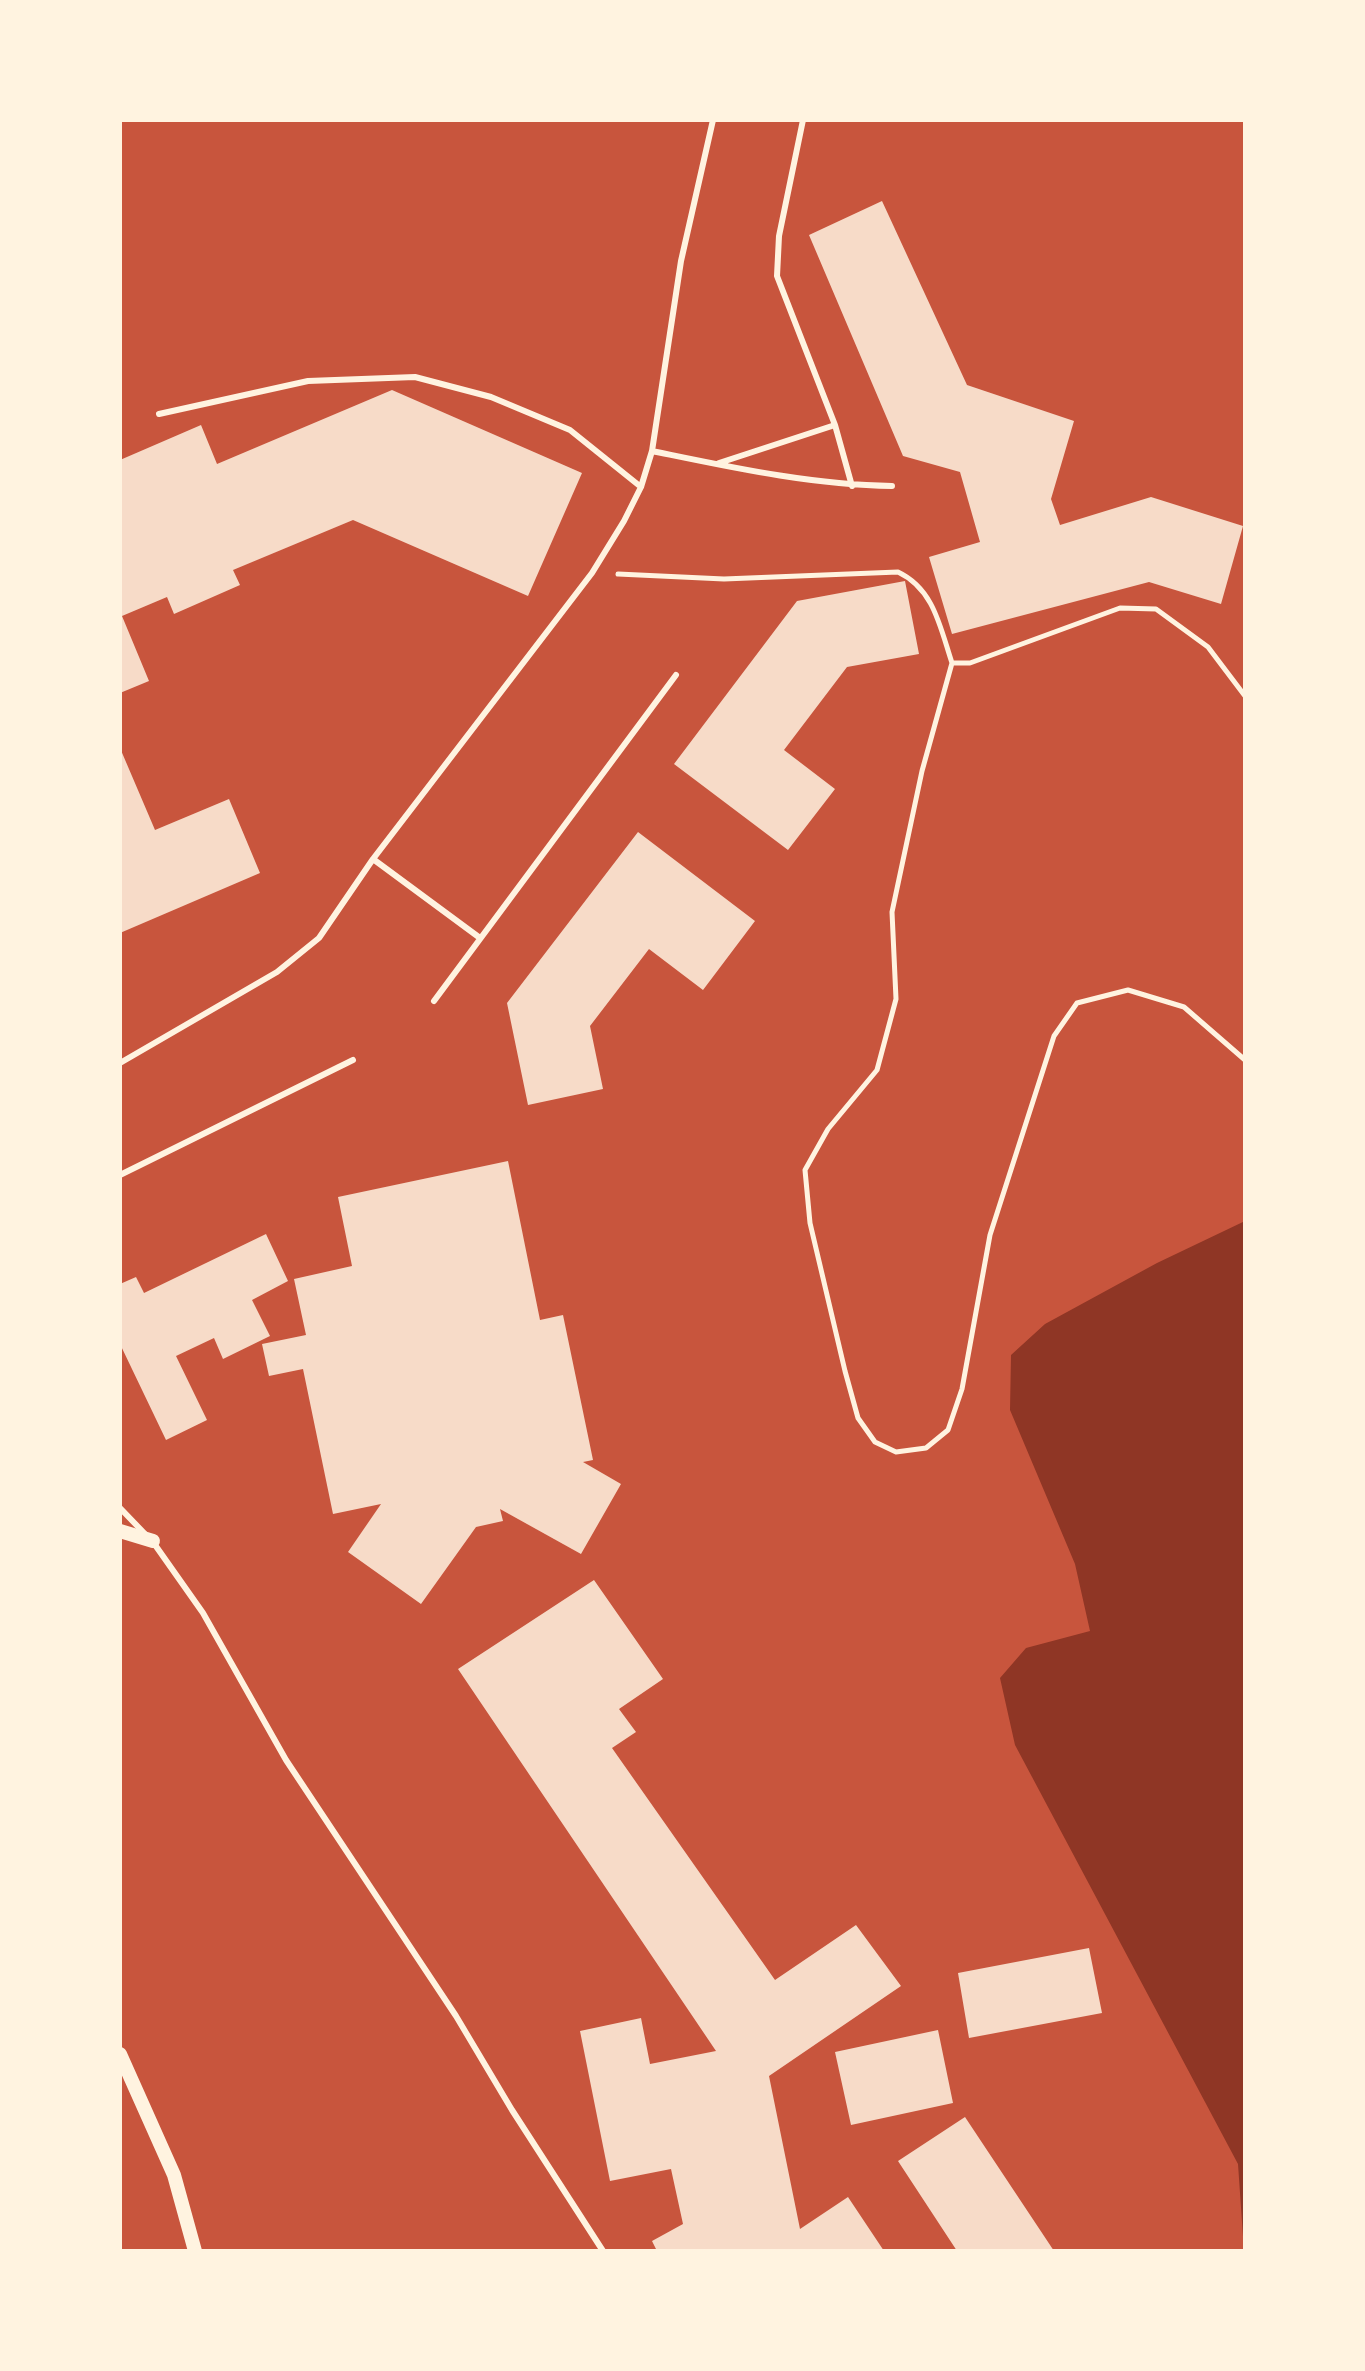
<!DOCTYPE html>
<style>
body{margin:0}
#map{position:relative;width:1365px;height:2371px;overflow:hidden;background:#c8553d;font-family:Barlow,sans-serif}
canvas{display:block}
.frame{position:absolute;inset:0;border:122px solid #fff3e0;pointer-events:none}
</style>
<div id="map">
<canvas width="1365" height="2371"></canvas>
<div class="frame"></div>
</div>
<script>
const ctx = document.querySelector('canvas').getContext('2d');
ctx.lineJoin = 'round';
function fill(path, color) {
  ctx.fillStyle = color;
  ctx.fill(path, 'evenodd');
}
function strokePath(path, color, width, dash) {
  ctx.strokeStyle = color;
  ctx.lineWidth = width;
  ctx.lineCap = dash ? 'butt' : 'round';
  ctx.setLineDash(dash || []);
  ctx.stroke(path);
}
fill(new Path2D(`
 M1245,1221v1030h-1l-6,-87 -223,-419 -15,-67 26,-30 64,-17 -15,-67 -65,-154 1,-55 34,-31 112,-61z`), '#8f3625');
fill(new Path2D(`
 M882,201l85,184 107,36 -23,78 9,26 91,-28 92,29 -22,78 -72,-22 -197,52 -23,-77 51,-15 -20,-70 -57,-16 -94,-221z
 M392,390l190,83 -54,123 -175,-76 -120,50 7,15 -66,29 -7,-17 -45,19 27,65 -29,12v-233l81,-35 16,39z
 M905,581l14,73 -72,13 -63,83 51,39 -47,61 -114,-86 123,-163z
 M120,748l35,82 74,-31 31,74 -140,60z
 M638,832l117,89 -52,69 -54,-41 -59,77 13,63 -75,16 -21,-102z
 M508,1161l32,159 23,-5 30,145 -10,2 38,22 -40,70 -81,-45 3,12 -27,6 -55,77 -73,-52 33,-48 -48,10 -30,-145 -34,7 -7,-32 44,-9 -12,-56 58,-13 -14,-69z
 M266,1234l22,47 -36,19 18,36 -47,23 -9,-21 -38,18 31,64 -41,20 -46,-96v-60l16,-7 8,16z
 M594,1580l69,99 -44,30 17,23 -24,16 163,232 81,-55 45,61 -132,90 31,153 48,-32 36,54h-227l-5,-10 31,-17 -12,-55 -61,12 -30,-150 61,-13 9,46 66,-13 -258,-382z
 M1089,1948l13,65 -133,25 -11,-65z
 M938,2030l15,73 -102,22 -16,-73z
 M965,2117l89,134h-97l-59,-90z`), '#f7dbc8');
strokePath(new Path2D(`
 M618,574l106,5 174,-7c36,17 42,55 54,91h18l150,-55 36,1 52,38 37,49
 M952,663l-30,108 -30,141 4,87 -19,71 -49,59 -23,41 5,53 35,148 13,47 17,24 21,10 30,-4 22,-18 14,-41 28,-154 64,-199 23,-33 51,-13 56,17 61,53`), '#fff3e0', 5);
strokePath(new Path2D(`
 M803,120l-24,116 -2,40 58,149 17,61
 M159,414l149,-33 107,-4 76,20 79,33 71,57
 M652,451c78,16 159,34 240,35
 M719,463l116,-38
 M373,859l107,79
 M434,1001l242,-326
 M120,1063l157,-91 42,-34 54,-79 219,-286 32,-52 17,-34 11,-36 29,-190 32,-141
 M120,1175l233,-115
 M120,1508l25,26
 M153,1542l50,71 83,147 170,256 56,94 91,141`), '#fff3e0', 6);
strokePath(new Path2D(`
 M120,1531l33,10
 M120,2054l54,121 21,76`), '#fff3e0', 14);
</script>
